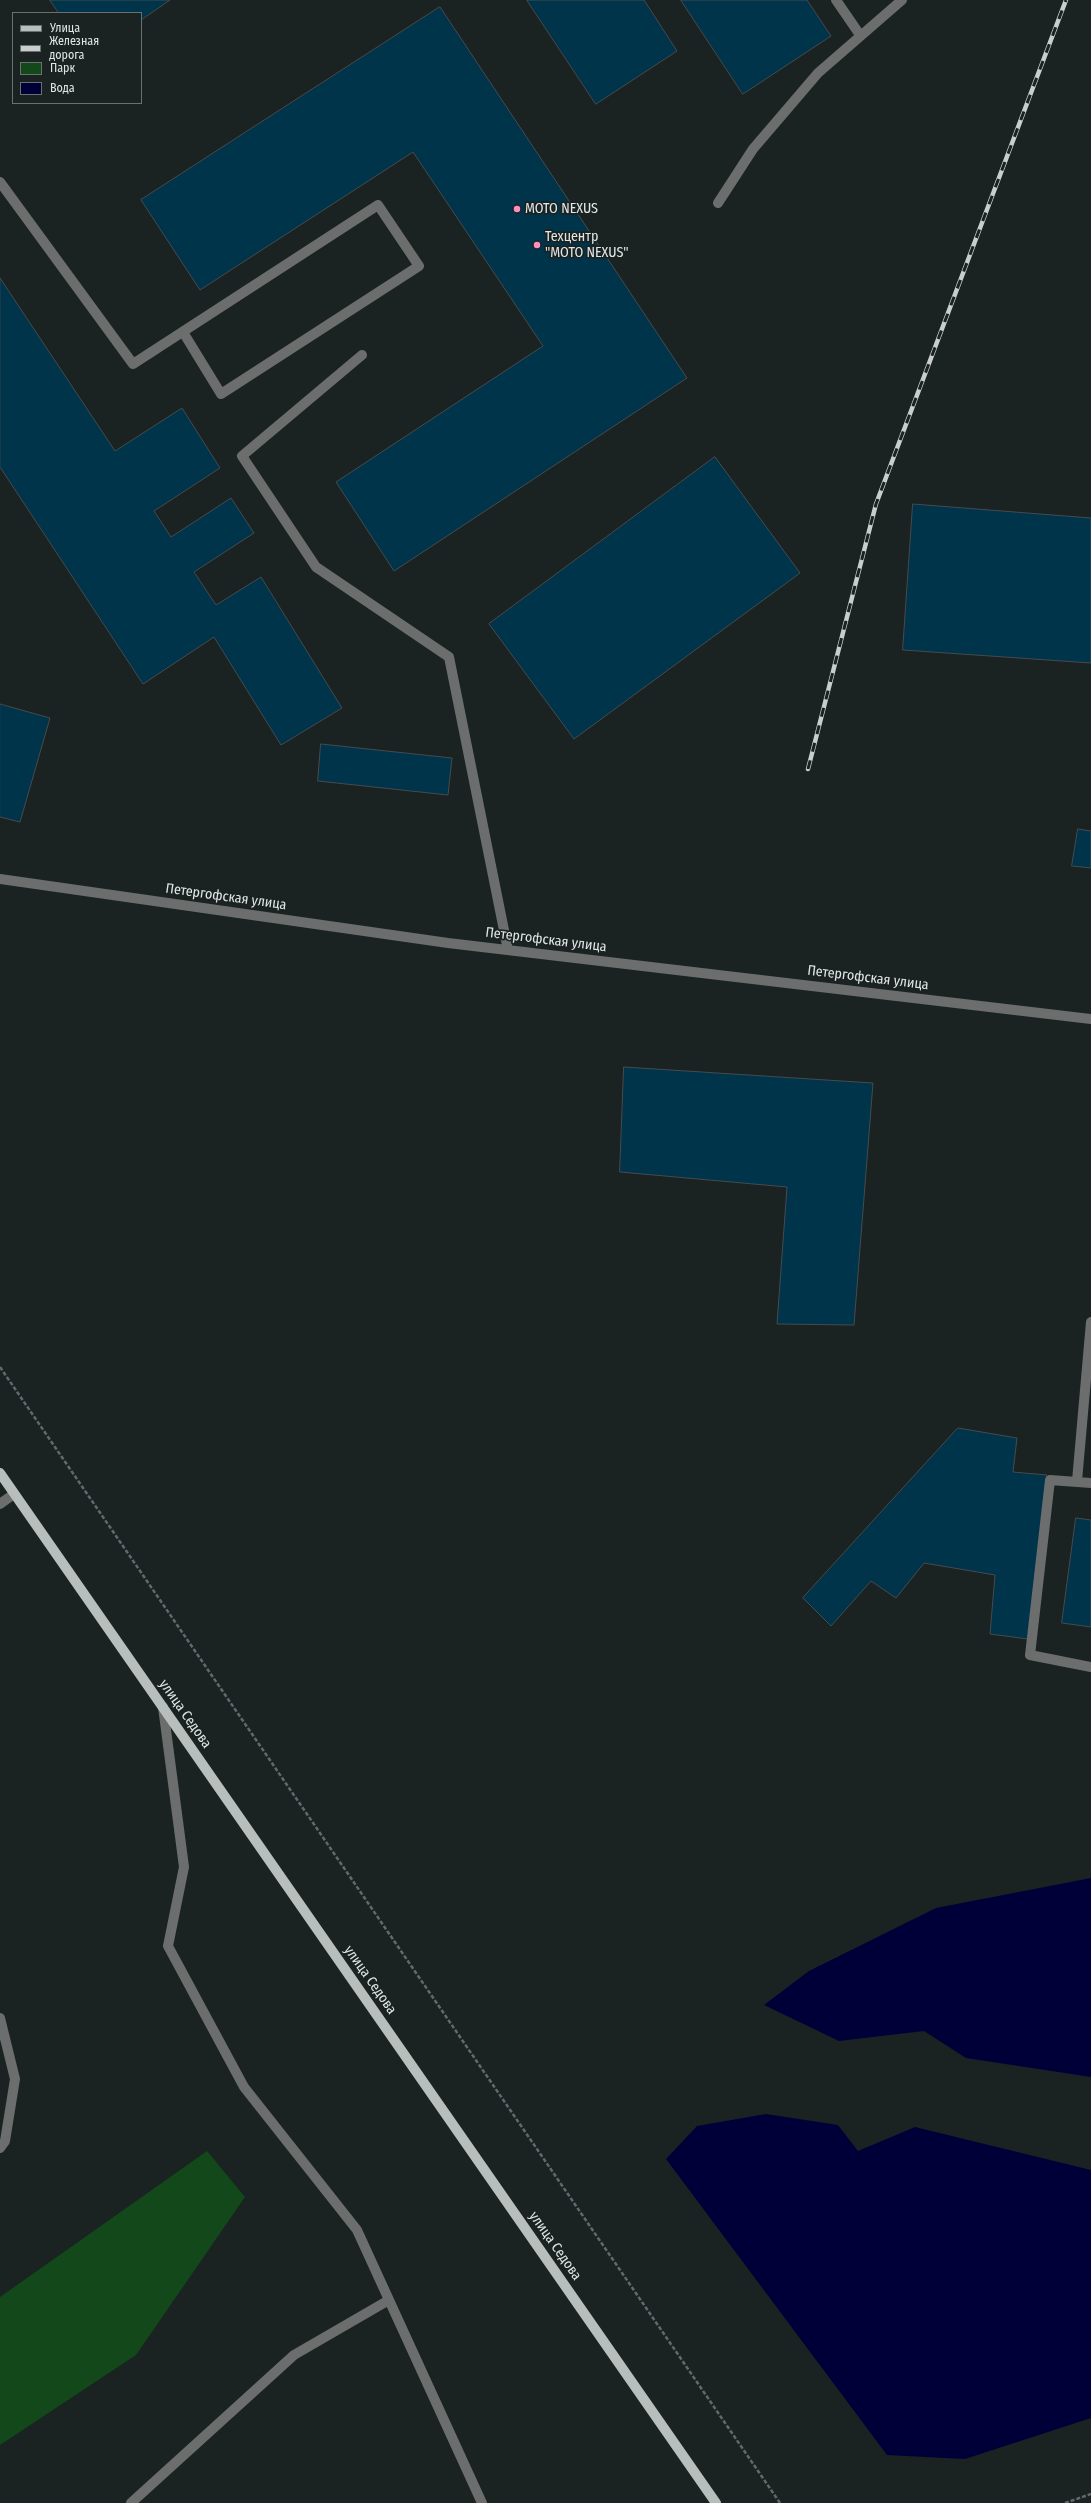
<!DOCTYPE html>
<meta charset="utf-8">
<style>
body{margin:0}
#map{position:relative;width:1091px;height:2503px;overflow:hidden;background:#1b2222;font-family:"Fira Sans Condensed",sans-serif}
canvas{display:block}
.legend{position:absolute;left:12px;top:12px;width:130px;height:92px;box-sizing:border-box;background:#1b2222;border:1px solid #6a7070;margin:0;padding:5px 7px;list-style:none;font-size:12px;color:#e1e5e6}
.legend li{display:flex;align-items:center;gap:8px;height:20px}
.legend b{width:20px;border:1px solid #6a7070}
</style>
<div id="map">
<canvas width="1091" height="2503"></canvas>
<ul class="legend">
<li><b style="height:5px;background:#b7bebc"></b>Улица</li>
<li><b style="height:5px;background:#c9cdce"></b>Железная дорога</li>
<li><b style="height:11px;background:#12481a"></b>Парк</li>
<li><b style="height:11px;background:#000038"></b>Вода</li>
</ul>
</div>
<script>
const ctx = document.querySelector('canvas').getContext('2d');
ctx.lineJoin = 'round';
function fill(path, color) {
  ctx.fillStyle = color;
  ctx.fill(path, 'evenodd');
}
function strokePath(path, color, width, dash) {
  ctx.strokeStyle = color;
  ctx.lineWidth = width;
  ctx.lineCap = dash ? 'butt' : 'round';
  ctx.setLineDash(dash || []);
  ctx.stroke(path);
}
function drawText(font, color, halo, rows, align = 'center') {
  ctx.font = font + ' "Fira Sans Condensed",sans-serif';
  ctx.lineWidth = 3.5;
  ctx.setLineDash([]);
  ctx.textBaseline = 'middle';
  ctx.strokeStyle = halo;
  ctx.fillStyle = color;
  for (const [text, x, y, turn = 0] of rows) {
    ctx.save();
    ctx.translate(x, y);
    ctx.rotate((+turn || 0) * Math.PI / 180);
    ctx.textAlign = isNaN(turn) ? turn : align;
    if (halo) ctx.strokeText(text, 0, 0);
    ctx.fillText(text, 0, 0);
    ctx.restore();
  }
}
fill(new Path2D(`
 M207,2151l38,46 -109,158 -136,90v-148z`), '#12481a');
fill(new Path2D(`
 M1091,1878v199l-125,-19 -42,-27 -85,10 -75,-36 45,-34 127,-63z
 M766,2114l72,11 20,26 57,-24 176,43v248l-126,41 -78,-4 -221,-296 31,-33z`), '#000038');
const building = new Path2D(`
 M50,0h120l-29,20v-7h-82z
 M527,0h117l33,51 -81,53z
 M681,0h126l24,36 -88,58z
 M440,7l247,371 -293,193 -58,-89 207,-136 -130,-194 -213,138 -59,-90z
 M0,278l115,173 67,-43 38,60 -66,43 17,26 60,-39 23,35 -60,39 22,33 45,-28 81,131 -61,37 -67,-108 -71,47 -143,-217z
 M715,457l85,116 -226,166 -85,-115z
 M913,504l178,14v145l-188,-13z
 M0,704l50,14 -30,104 -20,-5z
 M321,744l131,14 -4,37 -130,-14z
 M1078,829l13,2v37l-19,-2z
 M624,1067l249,16 -19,242 -77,-1 10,-137 -167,-15z
 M958,1428l59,10 -4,34 34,3 -19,164 -38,-5 5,-59 -71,-12 -28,35 -25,-17 -40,45 -28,-28z
 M1076,1518l15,2v107l-29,-4z`);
fill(building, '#00344b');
strokePath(building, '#464b4f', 1);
strokePath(new Path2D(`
 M0,1367l780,1136
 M1065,2503l26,-9`), '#63696a', 2.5, [4, 2]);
strokePath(new Path2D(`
 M836,0l24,35
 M0,182l133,182 245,-159 41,61 -198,128 -38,-62
 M718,203l35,-54 65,-76 84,-73
 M362,355l-120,101 74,111 133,90 59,293
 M0,879l448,64 643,76
 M1077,1481l14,-159
 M1091,1483l-41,-3 -20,175 61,12
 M0,1504l14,-10
 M163,1707l21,160 -16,79 76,141 113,143 125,273
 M0,2018l15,61 -10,62 -5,7
 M131,2503l163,-148 95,-55`), '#6b6e6d', 10);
strokePath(new Path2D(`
 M0,1473l716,1030`), '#b7bebc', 10);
const rail = new Path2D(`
 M808,769l68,-265 190,-504`);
strokePath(rail, '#c9cdce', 4.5);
strokePath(rail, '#1b2222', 3, [9]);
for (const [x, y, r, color] of [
 [517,209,4,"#fc8fc1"],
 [537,245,4,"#fc8fc1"]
]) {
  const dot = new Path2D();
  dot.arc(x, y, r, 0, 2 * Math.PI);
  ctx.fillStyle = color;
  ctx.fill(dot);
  strokePath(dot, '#1b2222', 1.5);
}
drawText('14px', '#e1e5e6', '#1b2222', [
 ["MOTO NEXUS",525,209],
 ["Техцентр",545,237],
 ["\"MOTO NEXUS\"",545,253]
], 'left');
drawText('14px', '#e1e5e6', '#1b2222', [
 ["Петергофская улица",226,897,8],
 ["Петергофская улица",546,940,7],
 ["Петергофская улица",868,978,7],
 ["улица Седова",185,1714,55],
 ["улица Седова",370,1980,55],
 ["улица Седова",555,2246,55]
]);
</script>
